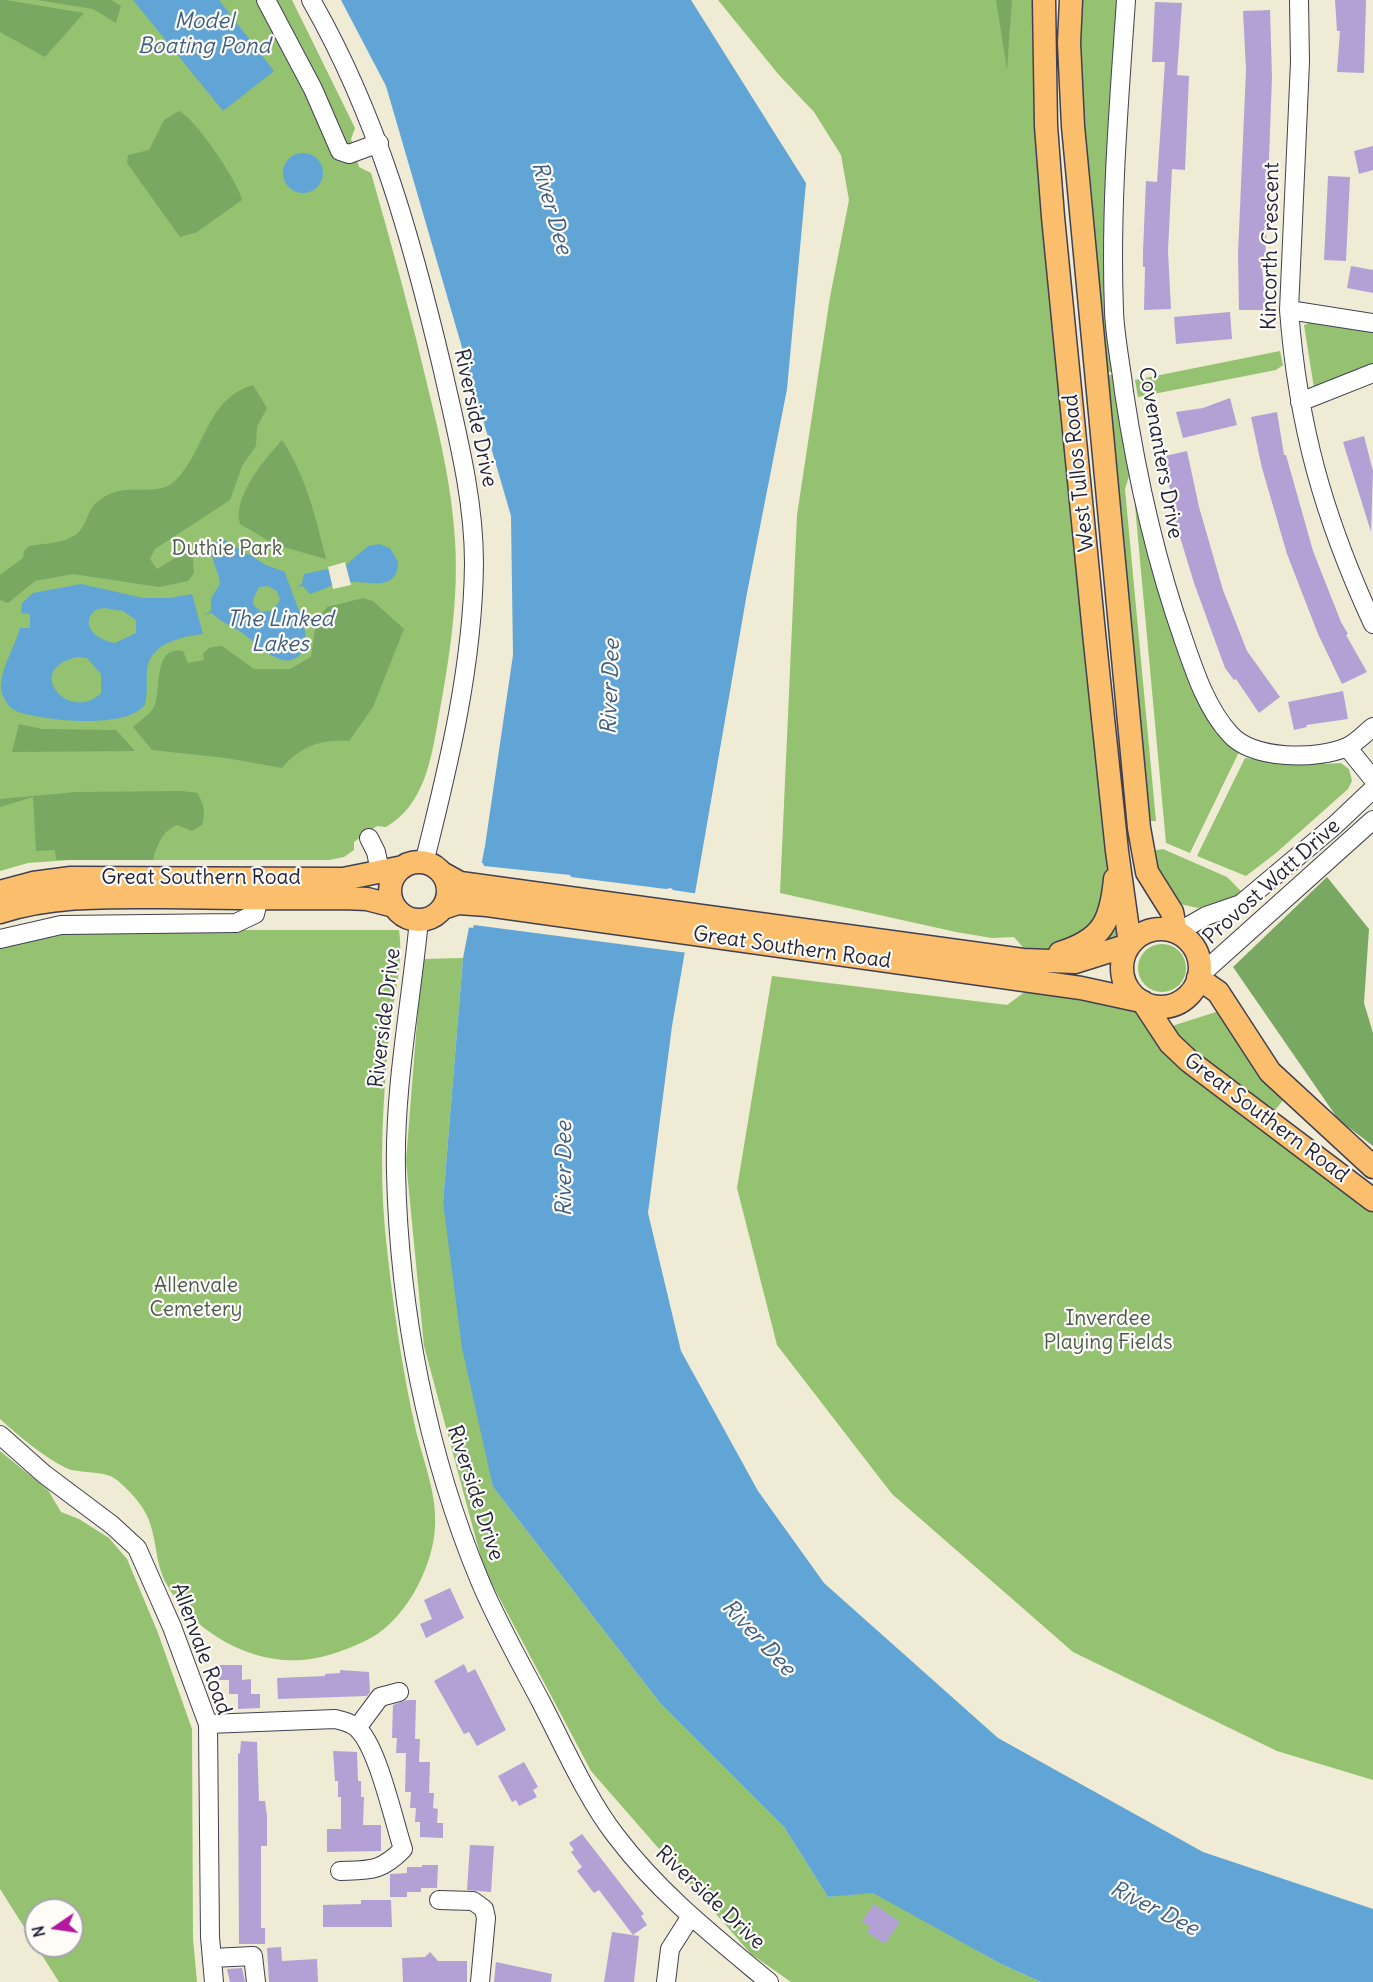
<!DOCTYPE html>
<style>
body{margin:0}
#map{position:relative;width:1373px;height:1982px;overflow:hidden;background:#efebd4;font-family:Delius,sans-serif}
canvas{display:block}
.north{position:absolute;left:24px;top:1898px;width:60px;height:60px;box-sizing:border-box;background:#fdfcf7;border:2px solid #a5a5ac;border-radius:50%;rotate:257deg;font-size:16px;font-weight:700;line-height:24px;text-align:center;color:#22223b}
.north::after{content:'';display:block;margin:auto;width:21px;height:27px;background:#b5179e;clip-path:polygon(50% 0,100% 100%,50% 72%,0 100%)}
</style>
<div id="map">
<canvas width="1373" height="1982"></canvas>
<div class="north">N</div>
</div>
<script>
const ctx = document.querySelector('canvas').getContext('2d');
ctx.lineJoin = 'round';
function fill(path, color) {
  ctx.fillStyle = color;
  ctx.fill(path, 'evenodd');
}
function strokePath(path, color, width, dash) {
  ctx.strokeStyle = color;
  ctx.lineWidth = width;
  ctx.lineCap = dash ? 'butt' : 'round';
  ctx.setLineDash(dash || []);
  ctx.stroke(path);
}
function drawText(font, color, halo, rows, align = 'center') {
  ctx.font = font + ' Delius,sans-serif';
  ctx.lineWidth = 4.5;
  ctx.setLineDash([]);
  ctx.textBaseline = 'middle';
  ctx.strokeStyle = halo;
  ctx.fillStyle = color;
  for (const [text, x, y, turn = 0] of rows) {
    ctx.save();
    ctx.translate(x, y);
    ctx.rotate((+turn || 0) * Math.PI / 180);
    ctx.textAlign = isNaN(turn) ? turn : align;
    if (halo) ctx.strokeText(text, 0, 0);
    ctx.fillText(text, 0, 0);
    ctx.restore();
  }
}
fill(new Path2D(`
 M0,0h292l63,128 -4,11 8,28 12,6c21,73 41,146 58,219 12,49 23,98 26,148 4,60 -6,121 -17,181 -7,39 -14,84 -52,106l-9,-1 -23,16v8l-10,7 -15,3h-260l-41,3 -28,8z
 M718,0h326l85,945 -94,16 -21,-24 -22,1 -36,-6 -176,-39 17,-378 33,-218 19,-97 -8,-45 -27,-43 -35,-37z
 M1079,0h40l-4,372h-10l-26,-297z
 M1314,321l59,9v34l-59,24 -10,-63z
 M1280,351l3,14 -7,5 -138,27 -3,-17z
 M1115,374l15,99 -5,16 31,332h-6l-45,-445z
 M1134,495l69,215 16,25 20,17 -49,101 -24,-10z
 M1245,758l47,6 32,-5 1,5 16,-1 8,6 3,12 -4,8 -72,64 -30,23 -49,-20z
 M1163,849l64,28 14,14 -5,5 -38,12 -18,-4 -25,-37 -4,-16z
 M61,930h338c5,35 -6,69 -10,104 -6,65 -10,131 -4,196 7,68 16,135 31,201 8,32 21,63 19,96 -2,42 -32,98 -72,115 -15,7 -31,13 -47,16 -58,12 -123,-24 -150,-75 -11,-20 -9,-44 -18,-65 -6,-14 -19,-28 -31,-38 -13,-11 -38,-5 -53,-13 -23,-12 -45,-31 -64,-48v-472z
 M1138 968a24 24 0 1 1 48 0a24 24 0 1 1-48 0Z
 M463,958l-20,244 50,285 167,216 124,124 44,70 45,-5 128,72 40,18h-250l-40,-28 -160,-183 -107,-202 -60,-223 -18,-185 16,-202z
 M772,976l235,29 30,-22 104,18 29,42 203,157v580l-96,-29 -204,-99 -181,-158 -115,-149 -40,-157z
 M1219,1011l39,63 26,25 -12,15 -87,-69 -13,-19z
 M0,1451l48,39 13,22 18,7 30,19 18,21 31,74 34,96 1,210 4,43h-138l-59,-93zM36,1910h36v36h-36z`), '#95c270');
fill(new Path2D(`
 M0,0h6l78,13 -39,44 -45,-25z
 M37,0h74l10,6 -5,17 -23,-14z
 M996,0h16l-5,70z
 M179,111c16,7 60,72 63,89l-45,32 -17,5 -53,-74 1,-8 21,-5 15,-30z
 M253,385l14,23 -10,19 -1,19 -14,20 -12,34 -75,49 -5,10 7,10 35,-21 2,25 -6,8 -29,6 -86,-13 -38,7 -27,22 -8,-3v-25l23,-17 1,-7 5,-5c14,-2 33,-3 45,-10 18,-12 8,-31 38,-43 19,-8 45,3 62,-11 32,-30 31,-83 79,-97z
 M282,440c24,36 34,78 44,119l-50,-14 -36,-21c-8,-27 25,-65 42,-84z
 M363,598l10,3 31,28 -31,78 -24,34c-28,-2 -49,5 -67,27l-56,-10 -74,-8 -19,-23c7,-6 16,-12 21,-20 8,-15 -2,-62 29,-56l5,12 16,-3 -1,-7 8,-6 11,-1 32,23h36l21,-12 5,-35 11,-15z
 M19,724l23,5 74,1 19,21 -123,1z
 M182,791l15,2c7,10 9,21 5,32l-10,6 -15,-6c-15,6 -20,20 -24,35h-97l-1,-10 -19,1 -3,-54 -33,10v-8l77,-7z
 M1327,877l42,52 -5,74 9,30v113l-35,-27 -105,-152z`), '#78a862');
fill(new Path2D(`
 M133,0h86l55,71 -51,40z
 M341,0h350l115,183 -19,206 -40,204 -75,433 -24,187 33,138 77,140 66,92 174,155 205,114 170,57v73h-332l-40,-18 -128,-71 -45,4 -44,-70 -124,-124 -167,-216 -31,-139 -19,-146 20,-244 22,-112 28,-191 -2,-139 -125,-430z
 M283 173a20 20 0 1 1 40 0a20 20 0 1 1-40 0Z
 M225,540l41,25 19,7c5,17 21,52 21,67 0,6 -2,13 -7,17 -20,16 -44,-16 -60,-25 -11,-7 -18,-9 -27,-18l-8,2 7,-4v-13l9,-14c-1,-15 -13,-28 -6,-42zM268,586l9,5 3,9 -6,10 -12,2 -8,-6 -1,-6 6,-13z
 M379,544l11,4 8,14c0,30 -28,19 -47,20 -15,0 -28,8 -41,12l-7,-8 -5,1 4,-4 2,-9 42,-9 22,-19z
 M81,584l62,14h27l22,-4 11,40c-22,3 -53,9 -56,36 -1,12 1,22 -2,34 -16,26 -103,17 -129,7 -7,-3 -14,-14 -15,-22 -1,-20 14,-42 19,-61h10v-14l-9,-1 1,-10 11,-10zM104,608l19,3 13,9v13l-21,10c-16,-2 -37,-17 -20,-33zM77,657l10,1 14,16v19c-30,31 -80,-23 -24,-36z`), '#60a5d6');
fill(new Path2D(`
 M345,562l6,23 -18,4 -5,-22z
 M478,863h5l1,3 86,9 1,2 95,12 5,-1 2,2 26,4 -11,59 -214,-28 -1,3 -7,-1z`), '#efebd4');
fill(new Path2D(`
 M1335,0h31l-2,73 -27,-1 3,-41h-3z
 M1155,2l27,1 -5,72 12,1 -4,94 -13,-1 -4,82 3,58 -27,1 1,-43h-2v-16l3,-70 11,1 8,-120h-13z
 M1270,10l2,67 -7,190h-3l4,43h-27l-1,-56 8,-184 -3,-59z
 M1373,146v24l-14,4 -5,-23z
 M1328,176l22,1 -4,84 -22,-1z
 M1351,266l22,4v23l-26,-5z
 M1230,312l2,27 -56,5 -2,-27z
 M1230,398l7,27 -54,13 -7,-26 27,-4z
 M1277,412l7,43h2l27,96 28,71 7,12 -2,1 21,37 -25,12 -24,-50 -31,-80 -25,-86 -11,-51z
 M1364,436l9,35 -2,61 -28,-90z
 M1187,451l12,56 24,83 24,61 33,46 -21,16 -23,-34 -2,1 -9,-12 -31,-85 -21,-69 -3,-14 3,-1 -12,-42z
 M1343,691l5,28 -42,6 1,2 -13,3 -6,-28z
 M450,1588l14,30 -38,20 -6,-14 12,-5 -8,-19z
 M464,1664l4,9 7,-4 31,61 -29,16 -8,-14 -5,2 -30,-53z
 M219,1665h23v15l9,-1v15h9v14l-22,1v-15h-9v-14h-10z
 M340,1670l29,2 1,20 -3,4 -89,3 -1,-21 48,-2v-2l15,-1z
 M407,1700h9l-1,39h5l-1,23h11l-1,31h5l-1,15 5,1 -1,14h6v15l-23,-1v-15h-5l1,-14h-6l1,-16h-6l1,-39h-10l1,-15h-5l1,-33z
 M241,1741l16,1 2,59h6l2,15v30h-6v82h4v16h-26l-1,-190 2,-1z
 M333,1751l24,1 1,29h3v16h3l-1,28h18v26l-54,1v-23h14v-32h-3v-16h-3z
 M524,1762l14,25 -5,3 4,7 -18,9 -3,-6 -4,2 -14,-26z
 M582,1834l62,80 -3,2 6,9 -14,10 -34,-45 -5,3 -17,-22 5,-4 -11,-15 3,-2 -5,-7z
 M470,1845l24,1 -3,46 -24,-2z
 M422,1865h16l-1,23h-16v4h-14v5h-17v-23l17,-1v-6h15z
 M361,1900h30l1,27h-69v-22l38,-1z
 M874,1904l26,18 -15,22 -18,-12 3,-5 -8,-6z
 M612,1932l27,4 -5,46h-30z
 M281,1947l1,14 35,-2 1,23h-49l-2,-34z
 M430,1952l8,9h29v21h-64l-1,-24 23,-1z
 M496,1962l56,12 -1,8h-57z
 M242,1968l3,14h-15l-3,-13z`), '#b3a1d5');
const minor = new Path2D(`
 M266,0l47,89 27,62 9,3 30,-11
 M311,0c67,117 101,240 132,371 14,63 31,127 31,192 -1,102 -25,201 -50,300
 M1126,0c-7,103 -16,207 -12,311 1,27 7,54 10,81 13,86 31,167 60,249 11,32 23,68 46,93 23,26 87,26 117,13 9,-4 18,-14 26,-20
 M1299,0l1,62 -11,248c9,117 35,208 84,314
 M1289,310l84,13
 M1300,402l73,-29
 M1347,747l26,32
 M369,838l7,14 4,19
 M419,920c-8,84 -25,167 -23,252 3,138 31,282 84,409 17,41 40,81 61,121 22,42 46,97 75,134 43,57 99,101 153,146
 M1178,932l28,-16 35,-12 94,-79 38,-36
 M0,939l61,-14 175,-2 19,-9 4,-16
 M1199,976l174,-156
 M0,1435l44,39 68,51 25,23 35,79 36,97 2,213 4,45
 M208,1724l127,-5c8,2 15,3 22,9 21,19 36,91 46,121 -22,23 -34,21 -63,22
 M357,1728l23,-31 19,-5
 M439,1900l34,1 11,8 2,9 -6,64
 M212,1958l41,-2 3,26
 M666,1982l4,-33 21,-33`);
const major = new Path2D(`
 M1044,0l2,126 7,91 41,416 23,218 13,93
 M1071,0l-2,43 4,83 66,702 8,44 25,40 4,20
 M390 891a29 29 0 1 1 58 0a29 29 0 1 1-58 0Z
 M442,873l18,10 563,77 52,2 54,-17
 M0,892l33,-9 38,-5 272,1 60,-12
 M443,908l15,-5 29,2 594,83 60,13
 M0,912c54,-17 108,-15 164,-15 60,1 120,2 179,1l24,1 27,7
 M1122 968a39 39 0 1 1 78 0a39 39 0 1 1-78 0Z
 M1060,953c42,-13 51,-31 55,-74
 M1198,978l20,14 52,80 103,95
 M1143,1002l27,41 19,18 184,139`);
strokePath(minor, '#414052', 20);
strokePath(major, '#414052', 25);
strokePath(minor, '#fff', 18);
strokePath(major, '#fabe6d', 22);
drawText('21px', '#22223b', '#fdfcf7', [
 ["Kincorth Crescent",1271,246,-89],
 ["Riverside Drive",475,418,78],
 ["Covenanters Drive",1160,453,80],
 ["West Tullos Road",1079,473,-96],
 ["Great Southern Road",201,878],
 ["Provost Watt Drive",1272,882,-42],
 ["Great Southern Road",792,948,8],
 ["Riverside Drive",385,1018,-83],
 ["Great Southern Road",1266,1118,37],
 ["Riverside Drive",475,1493,72],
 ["Allenvale Road",201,1649,70],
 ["Riverside Drive",710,1898,43]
]);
drawText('21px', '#4a5a4e', '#fdfcf7', [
 ["Duthie Park",227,549],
 ["Allenvale",196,1286],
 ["Cemetery",196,1310],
 ["Inverdee",1108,1319],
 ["Playing Fields",1108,1343]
]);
drawText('italic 22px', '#3e5d81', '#fdfcf7', [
 ["Model",204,22],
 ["Boating Pond",204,47],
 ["River Dee",551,208,74],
 ["The Linked",280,620],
 ["Lakes",280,645],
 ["River Dee",611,687,-88],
 ["River Dee",565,1169,-90],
 ["River Dee",758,1638,47],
 ["River Dee",1154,1909,27]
]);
</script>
